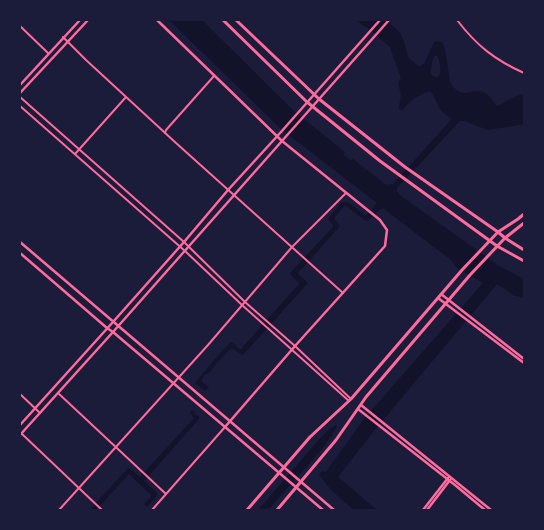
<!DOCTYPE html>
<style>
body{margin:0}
#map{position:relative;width:544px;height:530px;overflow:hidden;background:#1b1b3a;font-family:"DejaVu Sans",sans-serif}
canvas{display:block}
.frame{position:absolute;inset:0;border:21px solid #1b1b3a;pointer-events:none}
</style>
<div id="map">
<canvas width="544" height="530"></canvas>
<div class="frame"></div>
</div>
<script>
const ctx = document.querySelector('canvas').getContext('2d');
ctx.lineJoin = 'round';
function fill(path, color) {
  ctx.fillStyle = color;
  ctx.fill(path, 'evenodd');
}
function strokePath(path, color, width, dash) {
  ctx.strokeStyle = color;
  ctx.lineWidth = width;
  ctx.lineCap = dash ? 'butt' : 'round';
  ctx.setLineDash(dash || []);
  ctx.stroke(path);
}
fill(new Path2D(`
 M169,20h33l93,92 50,40 -2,2 8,7 2,-2 33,26 7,-1 57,-63 1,-3c-4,-3 -8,-5 -11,-9 -4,-6 -5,-13 -10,-18 -12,4 -20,9 -27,19 -2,0 -4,0 -4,-3l2,-12 -3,-12 3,-5 -10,-28 -1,-3 -23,-20 -5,-2 -5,-5h29c7,6 14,11 17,19 6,14 0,17 16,27l5,-2 10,-22 1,-1 7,1 3,7 5,33c13,21 19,4 35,11 4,2 8,8 11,12l2,1 16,-9 10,-3v30l-36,6 -24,-9h-4l-63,67v3l4,5 98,70 25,13v19l-9,-2 -18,-12 -124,148 -35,45 39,33h-23l-22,-19 -13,-16 3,-4 4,1 37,-52 120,-137 -26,-15 -6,-8 -68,-52 -4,2 -11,11h-2l-21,-16 -10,12v3l5,6 -42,47v1l9,8v2l-64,71h-1l-10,-7 -7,6 -1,2 -8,8 -6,8 -6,3 -2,5v2l7,5 -4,4 -10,-8 26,-31 9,-9 2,-1 7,7h2l58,-65v-1l-9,-9 1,-2 42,-45v-2l-5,-6 14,-17c8,-1 17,9 24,14l11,-13 -97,-75zM435,56h2l2,3c0,7 4,12 -1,18 -12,0 -5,-10 -6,-16z
 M192,410l3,2 -1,2 5,3v2l-55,62 13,12 -1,4 -9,10 -3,-3 7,-7v-2l-22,-21 -33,36h-6l38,-42 2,1 10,8 54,-59 -4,-5z
 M336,425l1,2 -14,21 -55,62h-10l65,-75 8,-7z`), '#12122b');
strokePath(new Path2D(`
 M457,20c20,26 38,40 67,53
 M20,26l28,27
 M63,37l23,23 90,83 167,150
 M20,97l164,145 61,60 50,44 56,53
 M20,106l165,145 57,54 107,96
 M165,133l1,-3 48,-54
 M75,154l51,-57
 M58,393l108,101
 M20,394l20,19
 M22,434l80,76
 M59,510l149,-165 84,-98 54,-54
 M152,510l73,-83`), '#ff6b9d', 2);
strokePath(new Path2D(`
 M157,20l125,121 98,79 7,10 -2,16 -90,100 -70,81
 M20,85l60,-65
 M20,93l68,-73
 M441,294l83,65
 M438,298l86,65
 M361,405l130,105
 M358,409l97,76 30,25
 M423,510l25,-32
 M427,510l23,-30`), '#ff6b9d', 2.5);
strokePath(new Path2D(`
 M20,242l314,268
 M20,253l87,75 6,4 210,178
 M20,425l93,-103 71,-80 44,-52 53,-58 99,-112
 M20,435l93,-103 276,-312`), '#ff6b9d', 2.5);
strokePath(new Path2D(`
 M223,20l84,82 73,59 117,85 27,15
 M236,20l83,79 86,68 93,65 7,6 19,12
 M247,510l63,-73 41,-38 111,-129 36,-38 20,-13 6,-5
 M277,510l59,-70 30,-43 104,-122 35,-37 19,-15`), '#ff6b9d', 3);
</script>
